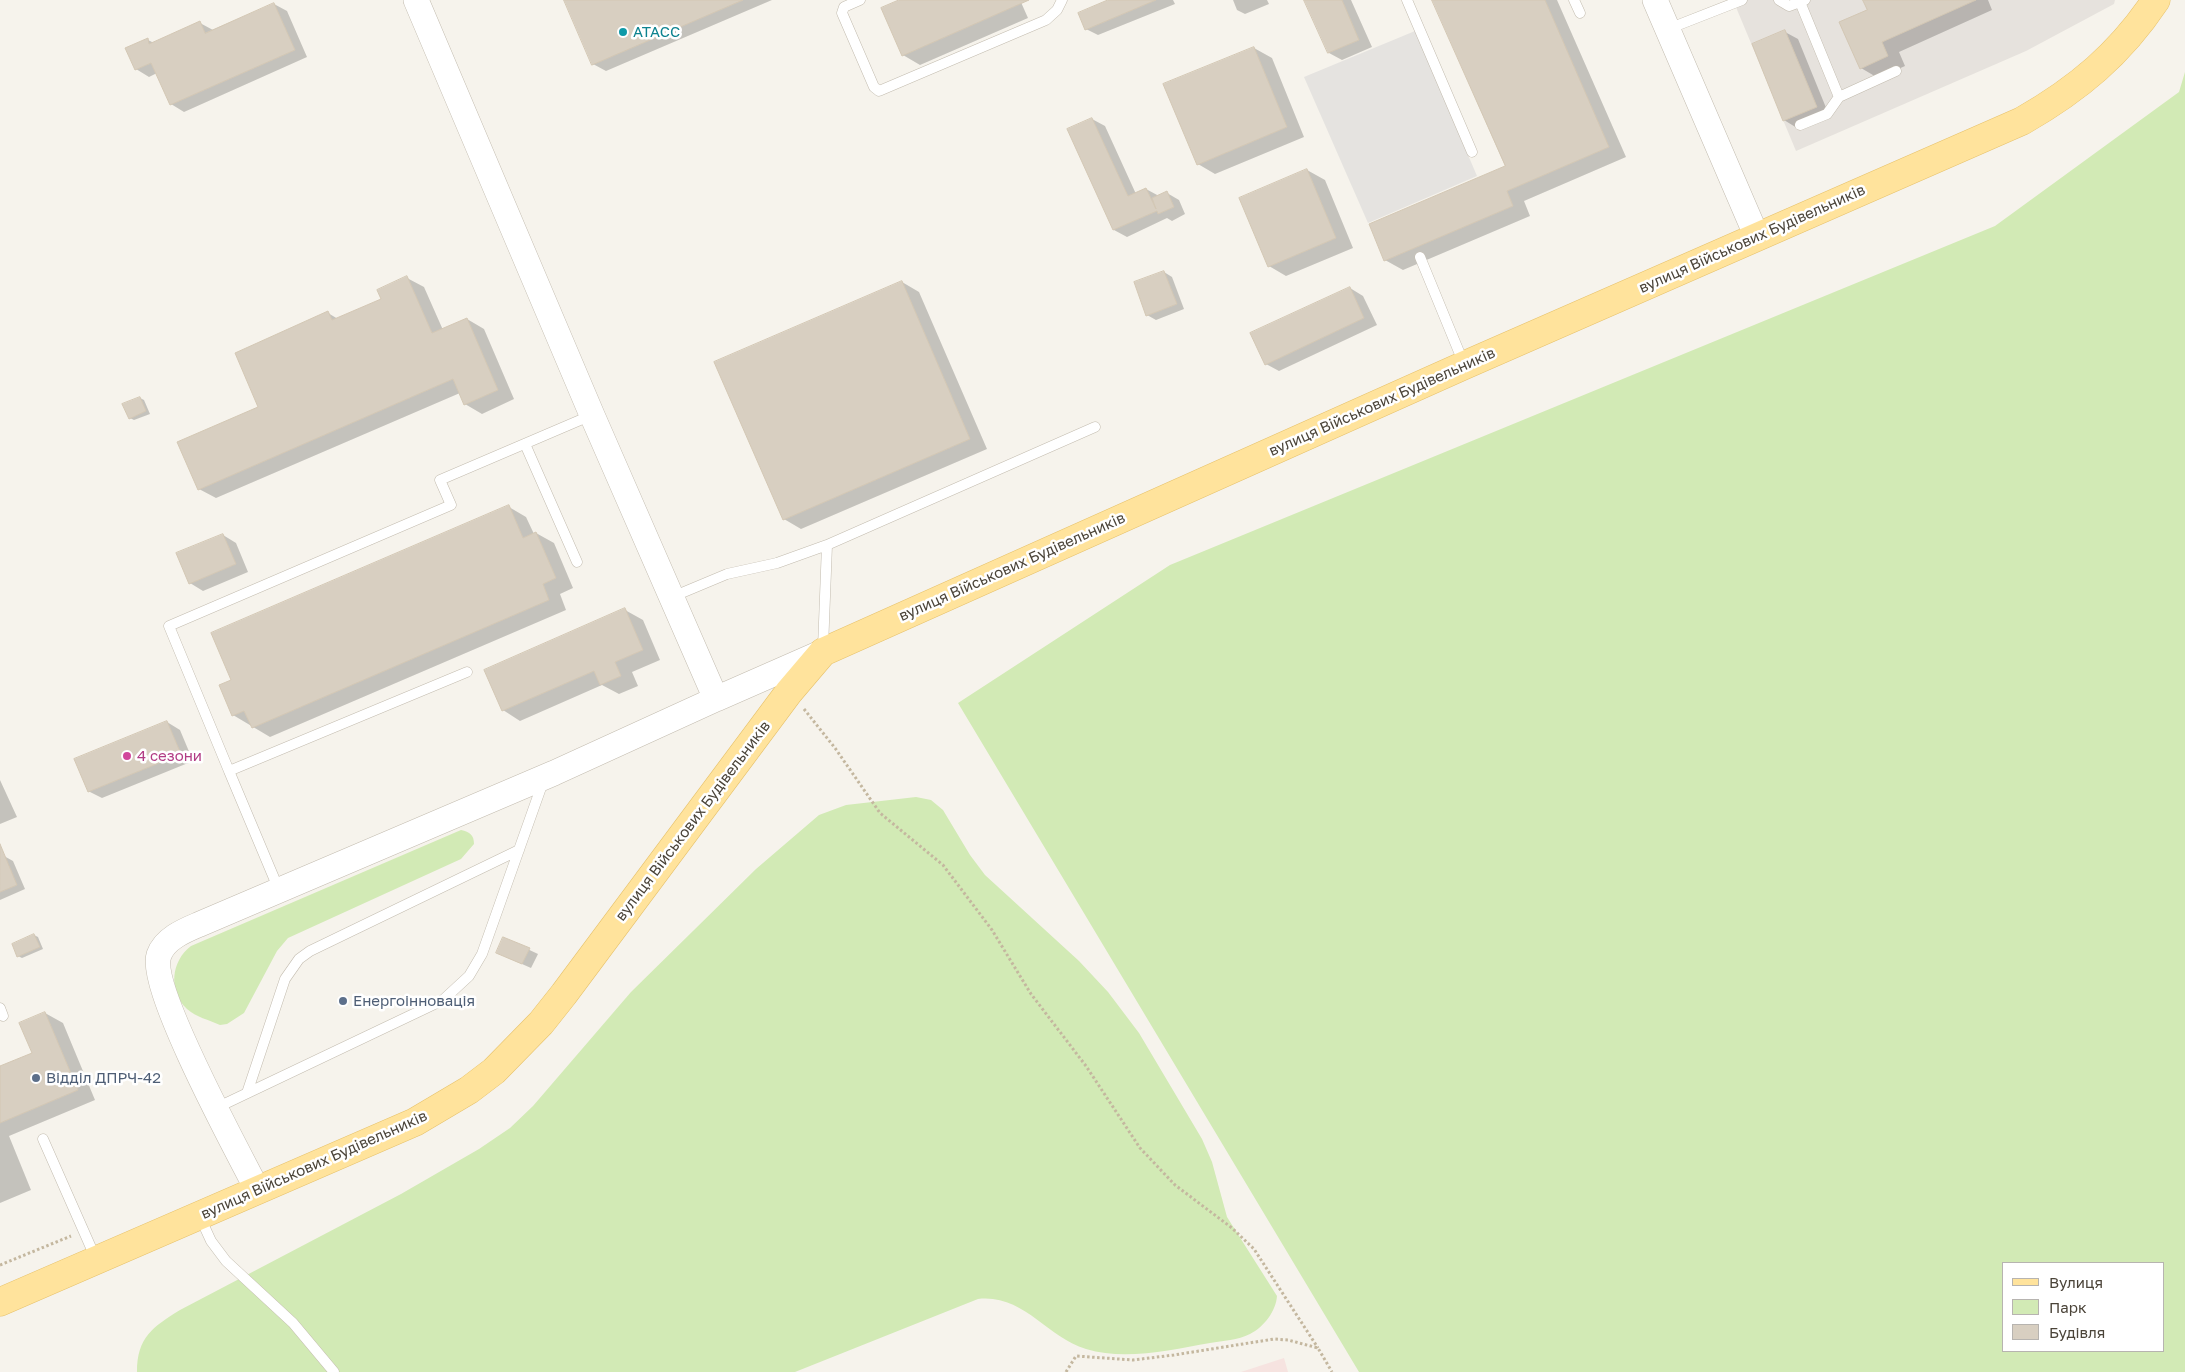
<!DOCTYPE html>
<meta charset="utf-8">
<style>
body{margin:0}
#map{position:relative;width:2185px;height:1372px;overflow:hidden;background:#f6f3ec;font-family:"Golos Text",sans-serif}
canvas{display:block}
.legend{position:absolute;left:2002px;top:1262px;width:162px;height:90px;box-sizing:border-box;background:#fff;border:1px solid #b7b4b0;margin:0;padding:6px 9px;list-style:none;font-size:15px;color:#4b4439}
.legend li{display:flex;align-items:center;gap:10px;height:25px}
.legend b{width:25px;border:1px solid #b7b4b0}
</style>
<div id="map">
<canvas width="2185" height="1372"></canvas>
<ul class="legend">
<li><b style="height:6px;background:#ffe39c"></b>Вулиця</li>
<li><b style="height:14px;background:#d2eab5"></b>Парк</li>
<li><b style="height:14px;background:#d8cfc1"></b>Будівля</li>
</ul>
</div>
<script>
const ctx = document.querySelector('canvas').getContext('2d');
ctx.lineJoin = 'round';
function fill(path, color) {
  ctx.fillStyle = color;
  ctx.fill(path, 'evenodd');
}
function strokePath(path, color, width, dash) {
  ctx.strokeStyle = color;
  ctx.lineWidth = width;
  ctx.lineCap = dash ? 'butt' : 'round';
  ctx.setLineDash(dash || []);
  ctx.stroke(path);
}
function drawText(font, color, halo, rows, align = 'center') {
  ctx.font = font + ' "Golos Text",sans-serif';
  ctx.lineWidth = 5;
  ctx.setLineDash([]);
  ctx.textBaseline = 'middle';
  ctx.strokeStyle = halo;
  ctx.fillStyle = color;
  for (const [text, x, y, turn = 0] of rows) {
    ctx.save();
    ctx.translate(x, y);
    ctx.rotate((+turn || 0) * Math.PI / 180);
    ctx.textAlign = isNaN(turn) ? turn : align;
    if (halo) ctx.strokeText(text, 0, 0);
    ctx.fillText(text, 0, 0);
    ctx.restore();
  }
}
fill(new Path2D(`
 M1733,0h382l-1,4 -88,47 -230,100z`), '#e6e2dd');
fill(new Path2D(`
 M1284,1358l4,14h-47z`), '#f6e3e0');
fill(new Path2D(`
 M2185,72v1300h-826l-401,-669 212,-138 825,-339 184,-134zM2164,1263v88h-160v-88z
 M916,797l15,3 12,10 27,45 15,20 94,86 29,31 31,41 63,106 10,23 15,55 50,79c-1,15 -13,31 -27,38 -12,6 -27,7 -40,9 -40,7 -85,18 -124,6 -40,-12 -62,-55 -108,-50l-183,73h-658c0,-35 16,-45 43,-62l221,-116 78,-45 31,-21 23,-22 98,-114 125,-123 63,-54 27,-10z
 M461,830c9,2 13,5 13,14l-13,15 -173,79 -11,13 -33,62 -17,11 -7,1c-11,-5 -24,-8 -33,-16 -19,-18 -16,-48 4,-63z`), '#d2eab5');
fill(new Path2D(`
 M1415,31l62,145 -109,47 -64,-146z`), '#e5e3e0');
fill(new Path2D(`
 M566,0h206l-166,71 -13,-7z
 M902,0h118l8,18 -108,47 -17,-10z
 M1111,0h62l2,4 -77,31 -12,-6z
 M1233,0h34l2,4 -24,10 -8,-4z
 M1306,0h45l21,47 -30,13 -13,-7z
 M1434,0h123l69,157 -102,44 6,15 -127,54 -18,-10 121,-93z
 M1864,0h124l4,10 -93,42 6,14 -27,12 -17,-10 8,-58z
 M274,4l13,7 20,46 -123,55 -13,-8 -14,-31 -8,4 -13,-8 12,-29 6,3 46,-20 13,7z
 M1785,32l13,7 31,76 -32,13 -13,-8 -31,-75z
 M1254,48l18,10 32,79 -89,37 -17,-10z
 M1092,119l13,7 31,68 10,-5 13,7 8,-3 12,7 6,14 -13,7 -5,-3 -40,19 -13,-7 -46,-100z
 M1307,170l18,10 28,68 -67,28 -17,-10z
 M1164,272l8,5 12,32 -28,11 -9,-5z
 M407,278l17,9 19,43 24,-11 17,10 30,70 -32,15 -17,-10 -5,-11 -244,105 -17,-9 129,-176 10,6 44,-20z
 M902,282l17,10 68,157 -186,80 -17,-10z
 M1350,288l13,8 14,29 -98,46 -13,-7z
 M140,398l4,2 6,14 -16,6 -4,-2z
 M509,507l17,10 8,17 2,-1 18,10 19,45 -13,6 6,16 -296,127 -37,-22 -1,-35z
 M223,535l13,8 12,29 -45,19 -13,-8z
 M625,610l18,10 17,40 -28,12 6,14 -19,8 -17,-9 -82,36 -17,-11z
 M167,722l13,8 13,31 -91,37 -14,-7z
 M0,780l17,37 -17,7z
 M4,856l9,5 12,28 -25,11v-42z
 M34,935l4,2 5,12 -21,9 -4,-2z
 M504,938l34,16 -7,14 -25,-11z
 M45,1013l18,10 32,77 -86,36 22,54 -31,13v-135l34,-15z`), '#0003');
const building = new Path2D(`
 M564,0h179l-151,65z
 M899,0h130l-127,56 -21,-48z
 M1108,0h48l-71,30 -7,-17z
 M1304,0h38l17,40 -31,13z
 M1432,0h113l64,147 -102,44 6,15 -129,55 -15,-37 136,-58z
 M1863,0h113l-94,42 6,14 -28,13 -21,-47 28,-12z
 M274,3l21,47 -125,55 -19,-42 -16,7 -10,-22 23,-10 1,6 51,-23 5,12z
 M1785,30l32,77 -34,14 -31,-77z
 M1254,47l33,80 -90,38 -34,-81z
 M1092,118l36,78 18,-8 10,21 -4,-11 15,-7 7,16 -16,7 -1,-3 -44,19 -46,-101z
 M1307,169l29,69 -68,29 -29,-69z
 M1164,271l13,33 -31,12 -12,-34z
 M407,276l25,57 35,-15 31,72 -34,15 -11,-26 -255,111 -21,-48 81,-35 -23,-54 93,-42 4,9 49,-21 -4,-9z
 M902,281l68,158 -187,81 -69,-158z
 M1350,287l14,31 -99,47 -15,-32z
 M140,397l6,14 -17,8 -7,-15z
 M509,505l14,33 13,-6 20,46 -13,6 6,16 -297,128 -8,-17 -12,5 -13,-31 12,-5 -20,-47z
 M223,534l13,30 -47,20 -13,-31z
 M625,608l18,42 -28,12 6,14 -21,9 -6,-14 -92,40 -18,-41z
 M167,721l14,33 -93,38 -14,-33z
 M0,844l17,41 -17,7z
 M34,934l6,13 -23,10 -5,-13z
 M503,937l27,11 -8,16 -26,-11z
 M45,1012l33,78 -78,33v-57l32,-13 -13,-30z`);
fill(building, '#d8cfc1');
strokePath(building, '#d3c7b4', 1);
const service = new Path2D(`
 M860,0l-16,7 -2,6 32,74 5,4 167,-71 11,-10 5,-10
 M1407,0l65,152
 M1574,0l6,13
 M1779,0l10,6 16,-6
 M1800,2l39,95 57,-26
 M1668,29l74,-29
 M1800,125l27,-11 12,-17
 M1420,257l44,107
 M525,444l52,118
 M672,597l55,-23 50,-11 50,-18
 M823,648l4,-103 268,-118
 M229,771l-60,-145 282,-121 -11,-25 152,-65
 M279,890l-50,-119 238,-99
 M0,1008l3,8
 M247,1093l38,-114 14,-20 11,-8 209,-101
 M216,1108l227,-108 26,-24 13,-22 61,-172
 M43,1139l53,120
 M200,1217l11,24 15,20 67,62 41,49`);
const tertiary = new Path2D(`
 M416,0l176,415 124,284 107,-47
 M1655,0l102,237
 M258,1191c-19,-37 -110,-204 -99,-236 6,-17 27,-25 41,-31l354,-151 162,-74`);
const primary = new Path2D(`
 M0,1302l415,-180 54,-32 25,-19 47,-48 23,-29 225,-302 34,-40 642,-287 557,-244c56,-32 98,-67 134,-121`);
strokePath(service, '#c2bbae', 11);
strokePath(tertiary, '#c2bbae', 26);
strokePath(primary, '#e6c16a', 29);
strokePath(new Path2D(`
 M804,709l31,39 45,65 63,52 49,65 39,64 55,72 54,82 35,37 57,43 22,21 64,99
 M0,1265l71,-29
 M1066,1372l10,-16 57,4 41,-5 100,-16 14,1 30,8 14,24`), '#c4b79f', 3, [2.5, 2.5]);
strokePath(service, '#fff', 10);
strokePath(tertiary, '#fff', 25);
strokePath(primary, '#ffe39c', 28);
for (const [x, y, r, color] of [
 [623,32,5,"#0f9aa8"],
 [127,756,5,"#d1479c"],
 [343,1001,5,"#5c6f8a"],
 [36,1078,5,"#5c6f8a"]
]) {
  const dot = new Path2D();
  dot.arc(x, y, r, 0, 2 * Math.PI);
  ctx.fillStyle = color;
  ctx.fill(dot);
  strokePath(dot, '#fff', 2);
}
drawText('15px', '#0d838f', '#fff', [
 ["АТАСС",633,32]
], 'left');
drawText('15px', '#4b4439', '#fff', [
 ["вулиця Військових Будівельників",1752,239,-24],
 ["вулиця Військових Будівельників",1382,402,-24],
 ["вулиця Військових Будівельників",1012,567,-24],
 ["вулиця Військових Будівельників",693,821,-53],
 ["вулиця Військових Будівельників",314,1165,-24]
]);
drawText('15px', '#b23c85', '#fff', [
 ["4 сезони",137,756]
], 'left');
drawText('15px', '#4e5e75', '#fff', [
 ["Енергоінновація",353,1001],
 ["Відділ ДПРЧ-42",46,1078]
], 'left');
</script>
